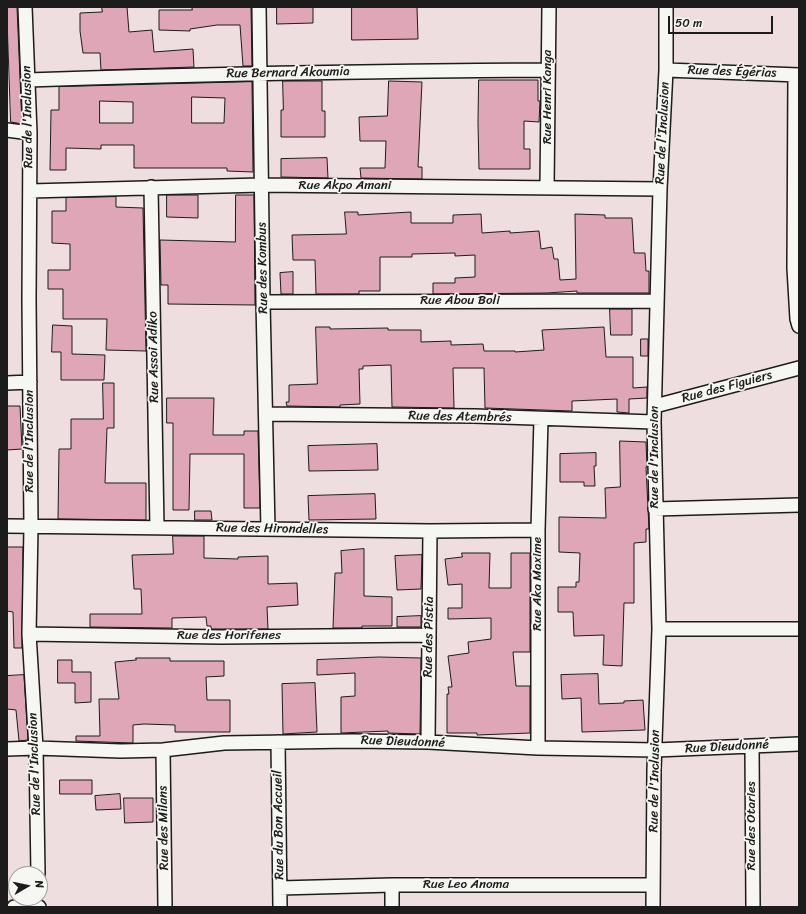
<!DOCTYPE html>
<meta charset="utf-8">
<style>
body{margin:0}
#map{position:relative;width:806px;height:914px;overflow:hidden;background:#efdee0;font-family:Sriracha,sans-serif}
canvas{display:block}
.frame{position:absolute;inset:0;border:8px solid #1c1c1c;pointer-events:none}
.north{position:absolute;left:8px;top:866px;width:40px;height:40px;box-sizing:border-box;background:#f6f6f2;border:1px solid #9f9f9c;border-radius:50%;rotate:81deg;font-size:11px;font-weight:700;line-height:16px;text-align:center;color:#1c1c1c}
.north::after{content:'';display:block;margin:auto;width:14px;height:18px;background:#1c1c1c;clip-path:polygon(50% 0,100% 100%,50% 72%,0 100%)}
.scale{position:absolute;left:668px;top:16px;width:105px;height:18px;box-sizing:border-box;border:2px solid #1c1c1c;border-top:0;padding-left:5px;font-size:12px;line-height:14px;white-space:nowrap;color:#1c1c1c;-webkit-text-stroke:3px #f6f6f2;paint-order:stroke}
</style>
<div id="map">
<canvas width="806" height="914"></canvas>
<div class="frame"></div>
<div class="north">N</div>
<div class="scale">50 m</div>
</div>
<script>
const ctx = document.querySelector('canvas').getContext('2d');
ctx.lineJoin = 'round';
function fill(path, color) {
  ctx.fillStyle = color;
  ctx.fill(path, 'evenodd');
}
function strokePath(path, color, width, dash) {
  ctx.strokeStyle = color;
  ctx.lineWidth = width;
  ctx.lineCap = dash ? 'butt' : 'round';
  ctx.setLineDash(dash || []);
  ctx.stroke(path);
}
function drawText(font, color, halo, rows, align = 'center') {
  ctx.font = font + ' Sriracha,sans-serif';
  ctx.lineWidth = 3.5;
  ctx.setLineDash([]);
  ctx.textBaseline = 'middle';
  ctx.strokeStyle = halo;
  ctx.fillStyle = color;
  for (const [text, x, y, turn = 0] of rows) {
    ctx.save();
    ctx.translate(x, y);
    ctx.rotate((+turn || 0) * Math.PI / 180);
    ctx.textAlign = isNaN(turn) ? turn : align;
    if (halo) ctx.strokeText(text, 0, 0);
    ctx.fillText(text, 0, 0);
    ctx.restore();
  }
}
const building = new Path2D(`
 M7,7h10l5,117 -11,-2z
 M102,7h25l2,25 23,-2 2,22 39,-3 1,18 -93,3 -1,-17h-17l-3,-22v-18l22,-1z
 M192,7h59l1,59h-9l-3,-41h-23l-27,4v2l-31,-1v-20h33z
 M277,7h36v16l-36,1z
 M352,7h65l1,32 -66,1z
 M479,80h59v21h2l-1,21 -15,-1v28h6v20h-51l-1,-46z
 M283,81h39v30h3v26h-44v-27h2z
 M389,81l33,1 -4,85h4v12l-61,-1 -1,-10h25l1,-27h-26l-1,-24 28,-1z
 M252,82l1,90 -26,-1v-3h-93v-23h-33v4l-35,-1v22h-16l1,-60h8v-23zM192,97l33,1 -1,25h-32zM100,101l33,1v21h-33z
 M327,158l1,20 -47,-1v-18z
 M167,195h31v23l-31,-1z
 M236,195h18l1,110 -87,-1v-19h-7l-1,-45 75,2z
 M116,197v10l27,1 3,143 -40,-1 1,-31h-44v-30h-15v-19h22v-26l-18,-1v-32h14v-13z
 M345,212h13v3l53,-3v11h42v-8l28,-1 1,19 28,-2v2l29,-2 2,18 11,-2 2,12h4l2,21 16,-1 -1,-65 30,1v3h27l2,35h11l1,18h3v22h-72v-2l-30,2 -114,1v-11h22v-5l20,-1v-22l-20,1v-3l-43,1v3h-32v34h-21v3h-43l-1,-34h-22l-1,-25 54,-1z
 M293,272v22h-12l-1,-21z
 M610,309h22v26h-21z
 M53,325l19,1v28l33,1 -1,25h-43v-28h-9z
 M316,327h14v2l58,-1v2h33v12l30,-1v4l32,-1 1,7h31v1l29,-2 -2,-20 62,-3 2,30h27v31l14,-1v11l-18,1v14l-12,-1v-13l-45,2v10l-87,-3 -1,-40h-31l1,40 -62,-1 -1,-42 -28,1v3h-4l1,35 -20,1v2l-53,-1 -1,-4h3v-17l28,-1z
 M641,339h7v17h-7z
 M103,383h11v45h-7l-2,55h41v37l-88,-1 1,-70h12v-30h32z
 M167,398h47l-1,37h31v-4h14l2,77h-16v-54h-54l-1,56h-16v-87h-6z
 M7,406h13l2,43 -15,1z
 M620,441l26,1 1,25h-1l3,62h-3v13l-12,1v60h-10l-2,63 -19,-1 1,-30 -30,1 -1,-24h-15v-25h18v-5h3l1,-29 -21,-1v-35l47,1 -1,-30 15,-1z
 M377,444l1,26 -69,1 -1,-25z
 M596,453v13h-2l1,20h-11v-4h-24v-28z
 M375,494l1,25 -67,1 -1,-24z
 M195,511h16l1,9h-17z
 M173,536h31v22l34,1v-2l30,-1v28l29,-1 1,22 -31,2 1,22h-57v-3h-4l-1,-9 -34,1v10l-82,-1v-13h52l-1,-25h-7l-2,-34 41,-1z
 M7,547h16l-1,101h-8l-1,-36 -6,-1z
 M364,549v47l28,1v29h-30v2h-29l2,-55h7l-1,-22z
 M462,553h28l-1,35h22v-35h19v99h-17l3,34h14v47l-53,2v-2h-30v-39h2l-1,-7h4l-4,-31 21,-3 -1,-11 23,-3v-21l-43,1v-11h14v-24l-14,1 -3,-26 17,-2z
 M422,555l-1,34 -24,1 -2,-34z
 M421,616v11h-24v-10z
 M379,657l42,1 -1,76 -32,-1v-2l-47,2v-36l14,-1v-23l-38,2v-15z
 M136,658h34v3h54v15l-18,1 1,23h23v32h-55v-7l-31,-1 -11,1v18l-57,-2v-5h24l-1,-37h20l-4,-37 21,-2z
 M58,660h14v12h19v30l-16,1v-20h-17z
 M598,674l1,30 25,-1v-2l19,-1 2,30 -63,2 -1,-34 -19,1 -1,-24z
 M24,675l4,65 -9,1 -3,-31 -9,-1v-33z
 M315,683l2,49 -34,2 -1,-50z
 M60,780h32v14h-32z
 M120,794l1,15 -25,1 -1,-14z
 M124,798h29v24l-28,1z`);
fill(building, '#dea6b7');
strokePath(building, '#1c1c1c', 1);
const street = new Path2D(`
 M25,7l5,126 -1,166 2,228 -2,107 7,114 2,126
 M259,7l4,295 5,227
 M666,70l133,5
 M795,75l-1,193 3,51 2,7
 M28,80c173,-6 347,-9 520,-10
 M7,130l23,3
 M151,187l6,341
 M547,187l2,-180
 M30,191l231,-6 399,4
 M263,302l394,-1
 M7,383l23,-1
 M655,406l144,-38
 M266,414l208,2 180,6
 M655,509l144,-4
 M7,526l423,5 108,-1
 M659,629h140
 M29,634l192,3 207,-2
 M278,742l2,165
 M428,742l2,-211
 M752,746l1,161
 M538,748v-218l3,-111
 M7,749l29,-1 85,3 42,-1 61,-7 128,-2 76,1 110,6 118,2 143,-6
 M163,750l2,157
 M392,885v22
 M280,888l112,-3h261
 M14,907h25
 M653,907l1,-137 5,-141 -5,-207 6,-233 6,-119v-63`);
strokePath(street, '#1c1c1c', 16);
strokePath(street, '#f6f6f2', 13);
drawText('13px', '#1c1c1c', '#f6f6f2', [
 ["Rue des Égérias",732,72,2],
 ["Rue Bernard Akoumia",288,73,-1],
 ["Rue Henri Kanga",548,97,-90],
 ["Rue de l'Inclusion",28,117,-91],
 ["Rue de l'Inclusion",663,133,-87],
 ["Rue Akpo Amani",345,186],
 ["Rue des Kombus",263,268,-91],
 ["Rue Abou Boli",460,301],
 ["Rue Assoi Adiko",154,357,-91],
 ["Rue des Figuiers",727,387,-15],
 ["Rue des Atembrés",460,417,1],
 ["Rue de l'Inclusion",30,441,-90],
 ["Rue de l'Inclusion",655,457,-90],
 ["Rue des Hirondelles",272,529,1],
 ["Rue Aka Maxime",538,584,-90],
 ["Rue des Horifenes",229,636],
 ["Rue des Pistia",429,637,-89],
 ["Rue Dieudonné",403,742,2],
 ["Rue Dieudonné",727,747,-3],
 ["Rue de l'Inclusion",35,764,-92],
 ["Rue de l'Inclusion",655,781,-89],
 ["Rue du Bon Accueil",279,825,-91],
 ["Rue des Otaries",752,826,-90],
 ["Rue des Milans",164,828,-91],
 ["Rue Leo Anoma",466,885]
]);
</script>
